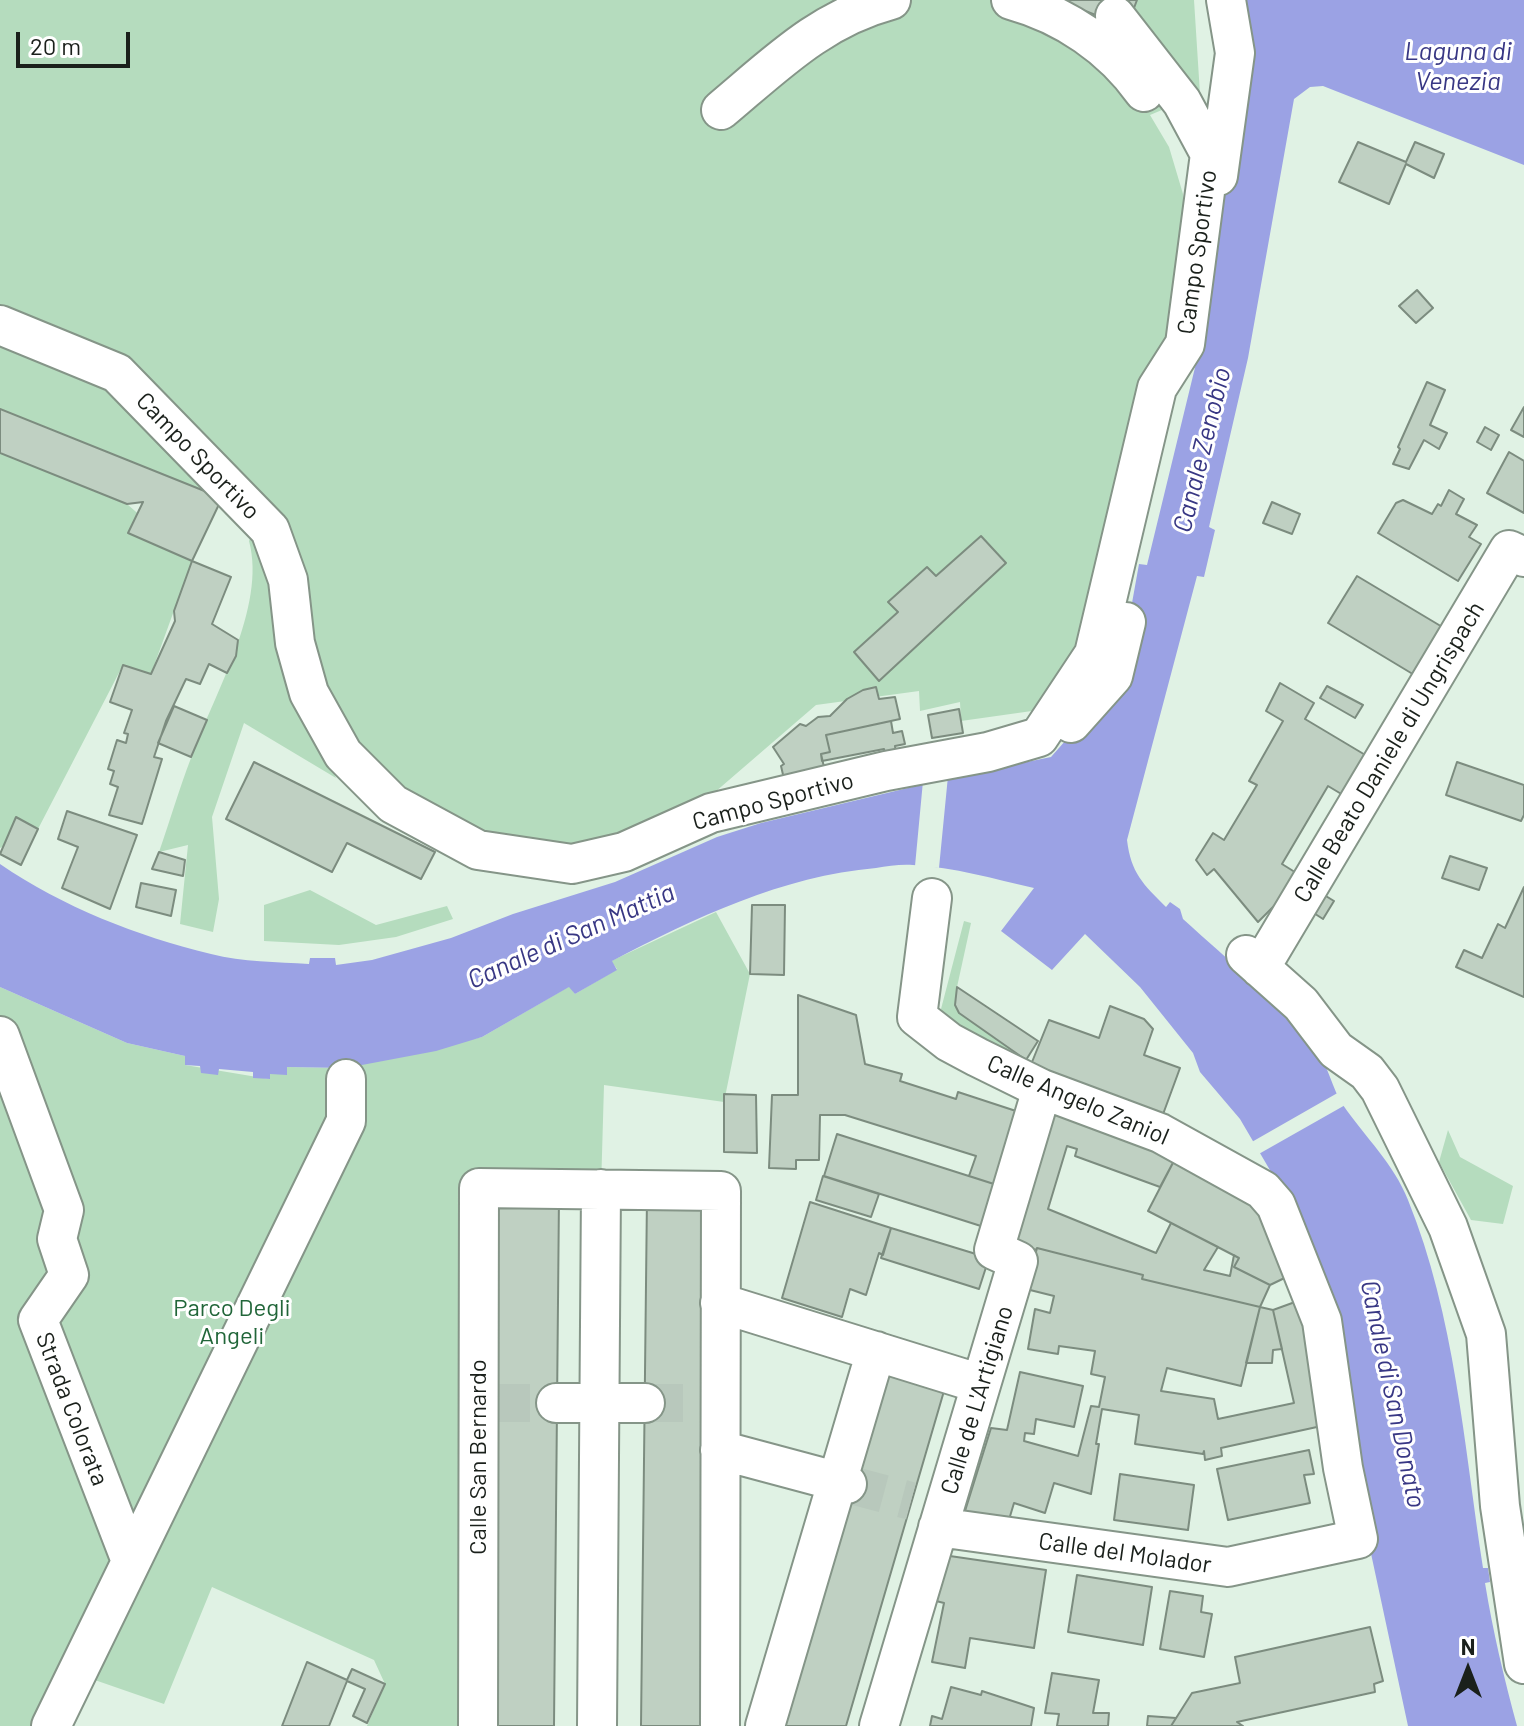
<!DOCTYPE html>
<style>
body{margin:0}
#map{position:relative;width:1524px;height:1726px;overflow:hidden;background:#e0f2e4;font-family:Barlow,sans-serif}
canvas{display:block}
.north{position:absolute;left:1428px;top:1630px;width:80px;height:80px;-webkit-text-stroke:6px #fff;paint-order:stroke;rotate:0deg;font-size:22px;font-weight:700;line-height:32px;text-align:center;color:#1a201b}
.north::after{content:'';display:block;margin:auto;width:28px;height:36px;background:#1a201b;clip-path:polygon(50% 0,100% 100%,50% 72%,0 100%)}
.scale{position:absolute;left:16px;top:32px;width:114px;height:36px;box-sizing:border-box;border:4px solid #1a201b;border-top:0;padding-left:10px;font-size:24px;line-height:28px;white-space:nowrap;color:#1a201b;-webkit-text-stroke:6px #fff;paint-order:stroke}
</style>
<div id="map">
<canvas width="1524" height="1726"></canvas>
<div class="north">N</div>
<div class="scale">20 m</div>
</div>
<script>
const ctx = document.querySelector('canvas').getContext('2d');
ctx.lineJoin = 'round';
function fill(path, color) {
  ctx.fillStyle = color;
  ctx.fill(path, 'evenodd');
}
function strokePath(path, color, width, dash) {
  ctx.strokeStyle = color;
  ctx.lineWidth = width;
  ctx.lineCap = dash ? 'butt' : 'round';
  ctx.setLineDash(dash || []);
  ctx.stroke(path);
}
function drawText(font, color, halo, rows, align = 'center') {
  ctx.font = font + ' Barlow,sans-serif';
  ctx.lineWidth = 6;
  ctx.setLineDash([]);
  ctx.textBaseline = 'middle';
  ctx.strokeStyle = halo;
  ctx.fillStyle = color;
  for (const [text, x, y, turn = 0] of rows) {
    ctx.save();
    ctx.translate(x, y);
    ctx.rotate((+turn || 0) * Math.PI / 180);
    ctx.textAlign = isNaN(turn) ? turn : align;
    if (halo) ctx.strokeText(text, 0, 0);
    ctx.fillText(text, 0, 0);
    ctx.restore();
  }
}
fill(new Path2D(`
 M0,0h1194l6,94 -50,21 19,32 14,47 1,58 -13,94 -90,303 -35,60 -85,12 -1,-19 -40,9 -1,-20 -103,14 -116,100 -78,37 -79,6 -37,-5 -69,-25 -98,-85 -40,-140 -190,-235 -109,-45z
 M0,335l113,50 109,113 -222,-89z
 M0,453l127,51 65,57 -41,113 -28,-9 -85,164 -38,19z
 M255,528l21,47 16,109 44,94 -92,-55 -32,94 7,82 -6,33 -33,-8 8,-79 -29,7c11,-31 20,-63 32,-94 22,-62 76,-151 58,-217z
 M310,890l66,35 71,-19 6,13 -57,18 -57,8 -75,-4v-36z
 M716,912l34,62 -26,128 -120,-17 -3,104 -135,-4 -5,541h-94l18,-42 -11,-24 -162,-73 -48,117 -75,-26 -24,48h-65v-739l127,56 58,13v9l84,14v-5l18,-7 59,1 136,-31 88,-51 5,8 42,-25 -6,-8z
 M964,921l7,2 -14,64 -1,22 70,51 -4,7 -66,-35 -15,-23z
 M1448,1130l12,27 53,29 -10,38 -32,-4 -32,-58z`), '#b5dcbe');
fill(new Path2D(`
 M1233,0h291v165l-201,-79 -13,1 -16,12 -46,259 -39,169 6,3 -11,47 -7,-1 -70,264c4,33 16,44 39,67l4,-5 10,7 3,10c46,42 96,82 134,132 12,16 15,38 26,54 22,32 51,59 65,95 47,116 56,245 75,368h5l2,14 -5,1c8,49 19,95 32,143h-109l-53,-247 -81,-302 -34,-58 -40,-47 -7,-19 -53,-66 -55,-53 -33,36 -51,-39 33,-43c-40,-9 -80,-21 -121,-23 -12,-1 -25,1 -37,3 -93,8 -182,50 -264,93l5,9 -42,24 -6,-7 -87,50 -46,14 -90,17 -59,-1v8l-17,-1v5l-17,-1v-6l-34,-3 -1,6 -17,-2 -1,-7 -15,-1v-9l-58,-13 -127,-56v-123c63,43 137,72 211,90 32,8 66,8 98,10l1,-6h25l1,7 36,-5 79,-22 62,-24 102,-32 102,-45 44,-14 189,-45 101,-21 67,-76 21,-117 8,1 53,-218z`), '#9ba2e4');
fill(new Path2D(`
 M948,776l-9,92 -24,-2 8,-85z
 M1341,1091l6,13 -90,51 -7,-12z`), '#e0f2e4');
const building = new Path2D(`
 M1058,0h79l-3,8 -26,12z
 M1358,142l48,20 9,-20 29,12 -10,24 -28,-14 -17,40 -50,-22z
 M1417,290l16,18 -17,15 -17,-17z
 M1427,382l18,8 -15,35 17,8 -8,16 -15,-9 -15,29 -16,-5 7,-15 -2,-2z
 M1524,407v30l-13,-7z
 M0,409l222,89 -30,63 39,16 -19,47 26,16 -2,16 -9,17 -18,-9 -9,20 -14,-5 -20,42 -12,36 8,2 -20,65 -33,-9 9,-28 -8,-3 4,-13 -6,-2 9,-29 9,3 2,-9 -4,-1 8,-23 -22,-8 13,-37 28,9 24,-53 -1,-10 18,-50 -64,-28 15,-31 -16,2 -127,-51z
 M1485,427l14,8 -8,15 -14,-8z
 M1509,452l15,9v52l-37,-20z
 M1449,490l15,9 -8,15 21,11 -8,12 12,7 -23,37 -80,-48 18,-30 7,-3 29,14 6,-10 3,2z
 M1272,502l28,12 -8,20 -29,-11z
 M981,536l25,27 -127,118 -25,-29 44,-40 -10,-10 39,-35 9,9z
 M1357,576l87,52 -28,48 -88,-53z
 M1280,683l34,20 -9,16 62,37 -24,39 -15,-9 -46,78 16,10 -17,25 -23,23 -44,-53 -7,6 -11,-15 17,-27 11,7 33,-55 -8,-4 34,-60 -17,-10z
 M1327,686l36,19 -8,13 -35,-20z
 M876,687l3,12 16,-2 5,22 -74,16 4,17 -9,2 3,13 -8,1 1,4 -33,7 -3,-13 3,-2 -11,-17 27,-23 6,2 12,-9 12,-1 17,-17 16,-9z
 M174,706l33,14 -16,37 -33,-14z
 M959,709l4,24 -31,5 -4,-23z
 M891,721l2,12 9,-2 3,13 -10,2 2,13 -11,2 -2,-12 -62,12 -1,-7 9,-2 -4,-17z
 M254,762l181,90 -14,27 -74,-36 -15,29 -106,-53z
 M1457,762l67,23v30l-3,6 -75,-26z
 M67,811l70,24 -27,74 -48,-21 16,-41 -20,-8z
 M16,817l22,12 -17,36 -21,-11z
 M159,852l26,8 -2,16 -31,-7z
 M1450,856l37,12 -8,22 -37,-12z
 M141,883l35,7 -5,26 -35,-9z
 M1524,887v110l-68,-30 8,-17 18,8 16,-34 7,4z
 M1316,890l18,11 -11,18 -17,-11z
 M752,905h33l-1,70 -34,-1z
 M957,987l81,54 -12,19 -67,-47 -4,-8z
 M798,995l58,20 9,49 37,10 -2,7 56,18 2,-7 61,20 -22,73 -28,-9 7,-20 -131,-41h-25l-1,45h-23v9l-27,-1 3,-73h26z
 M1110,1006l34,13 9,10 -9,26 36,13 -18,49 -132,-50 19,-47 50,18z
 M724,1094l32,1 1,58 -33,-1z
 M1050,1111l126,46 -16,30 -85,-31 2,-7 -10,-3 -19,63 108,44 15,-30 47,24 -14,23 26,6 4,-21 5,3 -5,9 36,18 -10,22 -118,-28 1,-4 -106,-27 -1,2 -27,-6z
 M837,1134l160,51 -13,42 -160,-51z
 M1176,1157l93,50 28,65 -27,13 -36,-18 5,-9 -91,-47z
 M823,1176l56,18 -8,23 -55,-17z
 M494,1195l65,1 -5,530h-66z
 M647,1196h66l-6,530h-66z
 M810,1202l81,26 -8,27 -4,-2 -13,42 -16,-6 -8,28 -60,-19z
 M891,1228l98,30 -10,31 -98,-31z
 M1037,1248l106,27 -1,4 118,28 -19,79 -74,-18 -6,23 53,8 4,20 76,-16 -21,-93 33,-12 20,127 -105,23 1,8 -17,4 -1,-9 -1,3 -68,-10 4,-29 -37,-6 -6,35h3l-8,50 -37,-11 -9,30 -31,-10 -6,20 -43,-12 26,-83 16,2 13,-58 63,14 -9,41 -38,-8 -2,15 -9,-1 -1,8 54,15 13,-50 8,1 6,-30 -14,-3 4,-23 -36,-5 -1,8 -30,-5 7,-40 15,4 4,-17 -28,-7z
 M1260,1307l13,3 9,39 -9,1 -1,13h-26z
 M879,1372l65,19 -98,335h-70z
 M1309,1450l5,24 -10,1 6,28 -82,17 -11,-51z
 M1120,1474l74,11 -6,45 -74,-10z
 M943,1555l103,15 -12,78 -64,-10 -5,30 -33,-6 12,-59 -8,-2z
 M1077,1575l75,12 -9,58 -75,-13z
 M1170,1591l33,5 -2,16 11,2 -8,43 -44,-8z
 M1370,1627l13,54 -9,3 1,8 -138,30 6,4h-72l21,-33 48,-10 -5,-26z
 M307,1662l40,18 5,-11 33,15 -18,39 -14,-7 12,-27 -18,-8 -18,45h-47z
 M1052,1673l47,7 -6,33h16l-1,13h-51l2,-12 -14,-1z
 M951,1687l30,8 1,-4 52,17 -3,18h-101l2,-10 10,3z
 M1148,1716l28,2 -5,8h-24z`);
fill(building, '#bfd0c2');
strokePath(building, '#7c8c7f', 2);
strokePath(new Path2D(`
 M492,1403h64
 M645,1403h66
 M847,1484l64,17`), '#b8c8bc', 38, [38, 19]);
const minor = new Path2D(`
 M1011,0c54,15 101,47 133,92
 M721,110c55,-46 99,-91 170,-110
 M1218,176l17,-123 -9,-53
 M0,325l117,48 153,157 18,50 7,63 14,50 34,61 50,50 85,46 94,14 52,-12 87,-39 175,-42 102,-19 51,-15 55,-83 63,-266 28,-44 25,-190 -28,-52 -67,-86
 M1071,723l42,-47 13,-54
 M932,898l-15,119 32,25 28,15 65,32 118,44 103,57 13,15 46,116 21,147 15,71 -130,28 -290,-40
 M1246,955l55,49 35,46 31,22 13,17 68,138 38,107 14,172 24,158
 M1260,968l249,-418 15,7
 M0,1036l64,174 -7,29 12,36 -31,45 93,241
 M720,1303l261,81
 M556,1403h89
 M720,1450l127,34
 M51,1726l295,-605v-42
 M478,1726l1,-538 242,3 -1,535
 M597,1726l4,-537
 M765,1726l111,-375
 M879,1726l139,-465 -24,-11 48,-161`);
strokePath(minor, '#859588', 42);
strokePath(minor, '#fff', 38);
drawText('24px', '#1a201b', '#fff', [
 ["Campo Sportivo",1197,252,-82],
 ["Campo Sportivo",198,456,46],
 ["Calle Beato Daniele di Ungrispach",1389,752,-59],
 ["Campo Sportivo",773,801,-15],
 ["Calle Angelo Zaniol",1078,1100,23],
 ["Calle de L'Artigiano",977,1400,-73],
 ["Strada Colorata",72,1409,69],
 ["Calle San Bernardo",478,1457,-90],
 ["Calle del Molador",1125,1553,8]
]);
drawText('24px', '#216639', '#fff', [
 ["Parco Degli",232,1308],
 ["Angeli",232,1336]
]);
drawText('italic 26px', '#383784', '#fff', [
 ["Laguna di",1458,51],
 ["Venezia",1458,81],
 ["Canale Zenobio",1202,450,-76],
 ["Canale di San Mattia",571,936,-24],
 ["Canale di San Donato",1393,1394,78]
]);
</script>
